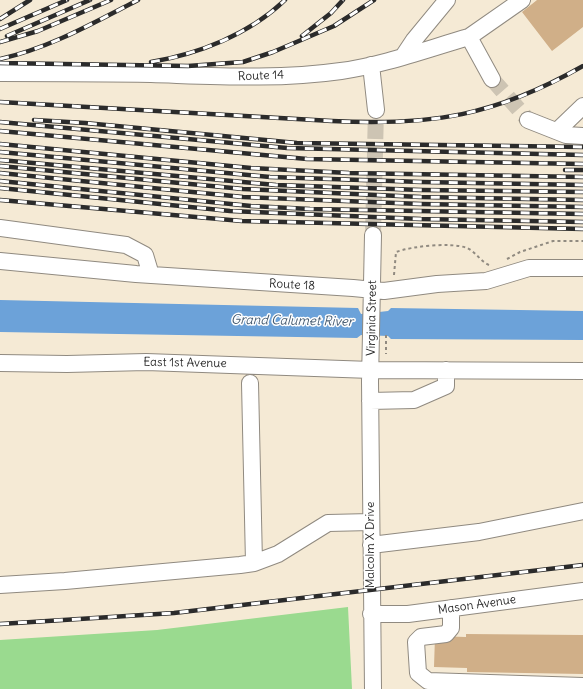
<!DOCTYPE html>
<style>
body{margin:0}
canvas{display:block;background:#f5ead5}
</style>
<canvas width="583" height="689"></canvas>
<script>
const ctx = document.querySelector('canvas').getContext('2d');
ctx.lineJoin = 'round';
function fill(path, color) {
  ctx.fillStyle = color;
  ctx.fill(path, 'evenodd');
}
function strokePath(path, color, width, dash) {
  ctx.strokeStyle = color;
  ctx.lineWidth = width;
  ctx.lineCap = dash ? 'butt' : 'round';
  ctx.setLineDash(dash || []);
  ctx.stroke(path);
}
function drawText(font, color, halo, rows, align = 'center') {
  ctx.font = font + ' Delius,sans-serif';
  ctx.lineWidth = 3;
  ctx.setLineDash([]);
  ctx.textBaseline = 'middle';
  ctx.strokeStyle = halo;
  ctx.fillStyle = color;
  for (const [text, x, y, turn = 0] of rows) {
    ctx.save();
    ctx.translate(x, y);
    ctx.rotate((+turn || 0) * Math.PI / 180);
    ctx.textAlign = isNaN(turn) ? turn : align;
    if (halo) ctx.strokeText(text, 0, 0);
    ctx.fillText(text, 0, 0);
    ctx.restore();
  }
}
fill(new Path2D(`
 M348,607l4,82h-352v-49l157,-10z`), '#9ada8f');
fill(new Path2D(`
 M0,300l358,8 3,6 27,-3 3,-3 192,3v29l-192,-1 -3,-3 -27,-1 -4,3 -357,-6z`), '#6ca2d9');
fill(new Path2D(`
 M537,0h46v27l-31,24 -30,-39z
 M466,634l117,1v39l-116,-2v-4l-33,-1 1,-31 31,1z`), '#d0af88');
strokePath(new Path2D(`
 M492,79l36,41
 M373,235l3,-125`), '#cdc4b3', 16, [16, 8]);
const minor = new Path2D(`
 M469,37l53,-37
 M404,55l10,-15 33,-40
 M371,65l5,45
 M0,73c50,0 101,0 151,1 64,2 127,6 190,-3 43,-6 86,-22 128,-34l23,42
 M528,120l38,15 17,1
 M557,131l26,-25
 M0,228l126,17 19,10 6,20
 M0,261l136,13 217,14 31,3 53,-7 49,-3 43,-13h54
 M0,363l67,1 79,-2 225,8 212,1
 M250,383l4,180
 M370,401l44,-1 32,-14v-16
 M371,545l108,-13 104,-21
 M0,585l65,-4 175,-16 14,-2 24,-9 50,-31 43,-1
 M451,608v20l-5,6 -25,3 -5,5 2,31 10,8 155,5
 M371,614h37l175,-23
 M373,689l-3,-308 3,-146`);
strokePath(minor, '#908a80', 18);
strokePath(new Path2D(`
 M507,259l13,-7 33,-11h30
 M394,275l2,-23c17,-6 55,-10 71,-4 9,4 13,13 22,17
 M386,335v19`), '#908a80', 2, [3, 3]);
strokePath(minor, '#fff', 16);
const rail = new Path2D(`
 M0,19l30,-19
 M0,29l67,-29
 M7,36l83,-36
 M302,36l29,-23 12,-13
 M0,42l38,-11 73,-31
 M0,59c50,-11 93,-36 138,-59
 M151,62c48,-8 99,-28 134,-62
 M0,63l188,3 55,-4 30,-10 61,-26 40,-26
 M0,102l332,19c100,5 163,-5 251,-55
 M34,120l51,3 212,20 286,4
 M0,122l287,26 296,7
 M0,131l307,28 276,5
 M0,144l251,24 98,5 234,4
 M0,152l270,25 152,5 161,3
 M0,160l276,25 146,5 161,2
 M0,166l243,23 178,8 162,3
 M565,170h18
 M0,173l243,24 178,7 162,3
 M0,181l251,25 59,3 273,5
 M0,188l230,23 191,8 162,3
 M0,200l242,21 341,8
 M0,624l174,-11 409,-48`);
strokePath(rail, '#2b2b2b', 4.5);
strokePath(rail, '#fff', 3, [9]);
drawText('12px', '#2b2b2b', '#fff', [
 ["Route 14",261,76,-2],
 ["Route 18",292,285,3],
 ["Virginia Street",372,318,-89],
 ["East 1st Avenue",185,363,1],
 ["Malcolm X Drive",371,545,-90],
 ["Mason Avenue",477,605,-8]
]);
drawText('italic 13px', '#455b71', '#fff', [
 ["Grand Calumet River",292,321,1]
]);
</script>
